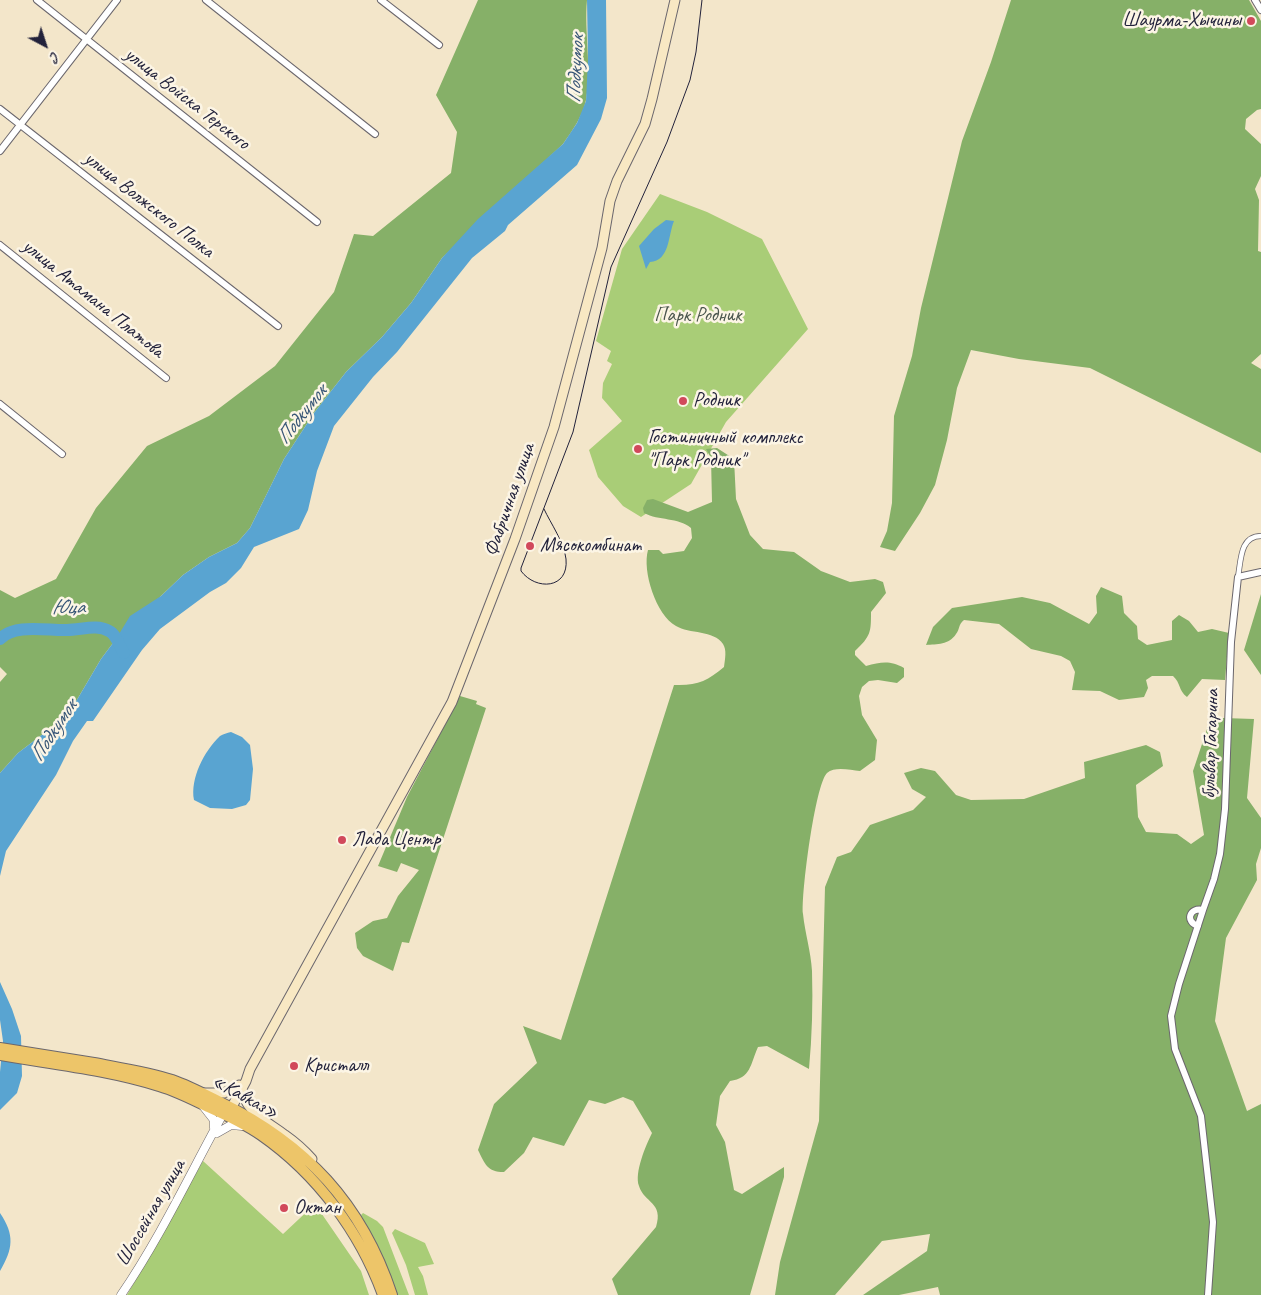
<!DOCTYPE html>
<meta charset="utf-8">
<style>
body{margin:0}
#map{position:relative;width:1261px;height:1295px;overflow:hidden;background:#f3e6ca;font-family:Caveat,sans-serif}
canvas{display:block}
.north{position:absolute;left:20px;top:20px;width:50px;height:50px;-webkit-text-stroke:4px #fcf5e5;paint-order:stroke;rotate:140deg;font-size:14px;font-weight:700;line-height:20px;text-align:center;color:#22223b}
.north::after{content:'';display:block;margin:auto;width:18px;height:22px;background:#22223b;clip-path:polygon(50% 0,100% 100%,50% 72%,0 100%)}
</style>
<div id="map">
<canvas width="1261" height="1295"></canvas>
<div class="north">С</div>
</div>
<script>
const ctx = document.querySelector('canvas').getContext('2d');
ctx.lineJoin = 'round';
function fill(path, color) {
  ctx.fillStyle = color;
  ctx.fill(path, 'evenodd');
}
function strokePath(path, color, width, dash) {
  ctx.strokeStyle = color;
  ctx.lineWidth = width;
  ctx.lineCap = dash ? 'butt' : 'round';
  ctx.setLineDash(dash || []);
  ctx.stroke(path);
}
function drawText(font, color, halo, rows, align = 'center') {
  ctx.font = font + ' Caveat,sans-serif';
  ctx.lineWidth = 5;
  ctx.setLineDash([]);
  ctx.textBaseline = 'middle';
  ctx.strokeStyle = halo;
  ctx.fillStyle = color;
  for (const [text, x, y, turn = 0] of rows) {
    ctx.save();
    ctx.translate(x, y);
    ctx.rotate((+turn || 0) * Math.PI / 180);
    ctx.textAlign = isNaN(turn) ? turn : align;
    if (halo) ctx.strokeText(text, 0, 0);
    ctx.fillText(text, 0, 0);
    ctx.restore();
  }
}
fill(new Path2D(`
 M660,194l47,18 55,27 46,90 -82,93 -35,62 -50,33 -18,-11 -25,-29 -9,-27 33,-29 -20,-23 1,-15 9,-19 -5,-3 4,-10 -15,-10 26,-92z
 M203,1161l80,73 32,-30 46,67 8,24h-242z
 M363,1213l14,8 6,6 26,68h-12c-9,-30 -23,-52 -36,-80z
 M395,1229l30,14 9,21 -16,3 5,9 5,19h-13l-9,-30 -14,-32z`), '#a9cd77');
fill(new Path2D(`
 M478,0h109c-3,31 5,69 -1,100 -3,16 -14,31 -23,44l-121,114 -31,45 -29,34 -36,35 -32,41 -30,46 -34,69 -13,15 -28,14 -26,18 -22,21 -45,43 -15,20 -33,56 -50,38 -18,20v-91l7,-8 -7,-7v-77l15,8 41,-19 40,-71 51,-62 62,-30 66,-50 59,-74 20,-58 19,2 78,-63 6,-41 -21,-37z
 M1011,0h238l12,21v88l-4,1 -11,9 -1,10 16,15v32l-6,13 4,11 -1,51 3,1v102l-10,9 10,6v84l-171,-85 -71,-9 -48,-9 -14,38 -10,52 -12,45 -15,28 -25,38 -15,-4 7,-16 5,-28 2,-87 18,-60 9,-48 41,-167 29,-79z
 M717,448l17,11 2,40 14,36 13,14 31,3 27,19 29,11 25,-3 8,3 3,11 -15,19c0,20 0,24 -16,39v4l11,11c15,-4 24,-6 38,2v9l-7,6 -19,-3 -9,1 -7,6 -3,9 3,19 15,25 -2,20 -15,11c-10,-1 -25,-5 -33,2 -12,12 -26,121 -24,141 2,19 8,38 9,57 1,33 0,65 -3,98l-42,-23 -9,1c-8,18 -7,31 -28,34l-10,15 -4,29 9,17 9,48 8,4 42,-27v10l-34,118h-132l-6,-16 44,-52c8,-25 -12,-24 -17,-41 -5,-13 7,-41 13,-53l-19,-32 -10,-4 -18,7 -16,-4 -25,46 -31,-9 -9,16 -20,19c-17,0 -19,-8 -26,-22l16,-46 43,-41 -14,-37 38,14 113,-355c23,1 33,-4 50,-18 1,-8 3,-17 -1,-23 -9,-14 -34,-10 -47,-18 -20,-11 -34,-55 -28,-76h11l4,4 21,-3 8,-13 -1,-10c-13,-11 -32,-7 -47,-15l-1,-5 4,-8 6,-1 35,13 24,-10 -1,-44 -5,-9z
 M1101,587l21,9 2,17 13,13 1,13 9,6 25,-5v-19l7,-6 10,6 9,11 14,-3 17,4 -4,47 -23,-1 -15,18c-9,-7 -6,-14 -14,-21h-21l-6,4 2,8 -4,9 -25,3 -19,-9 -28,-1 3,-18 -5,-11 -9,-5 -30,-7 -32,-25 -35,-4c-6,5 -4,9 -8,14 -7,11 -19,10 -30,11l7,-18 19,-19 70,-11 28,6 39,21 8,-11 -1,-17z
 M1261,594v81l-17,-25z
 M460,696l17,5 -1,3 10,4 -77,235 -7,-1 -9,29 -30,-15 -6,-8 -2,-15 18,-12 14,-3 11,-22 21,-26 -18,-7 -4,9 -19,-6 29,-69z
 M1223,718l31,1 -7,79 14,20v30l-5,16 1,16 -31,58 -11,83 32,90 14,-7v191h-321l-2,-8 -39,8h-36l64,-44 3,-17 -48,7 -47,54h-60l5,-33 39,-141 6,-234 12,-30 14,-5 19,-27 43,-15 13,-13 -14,-8 -8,-16 17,-5 14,3 21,24 15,5 53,-1 61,-21 -1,-16 62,-17 14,7 3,14 -27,19 2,32 8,15 31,2 14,10 13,-9 -11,-64 15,-45z`), '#86b068');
fill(new Path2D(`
 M587,0h19l1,98 -6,21 -24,46 -69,60 -3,6 -33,27 -75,94 -24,25 -39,49 -17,45 -9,39 -9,19 -45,18 -13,21 -15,15 -16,9 -50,37 -18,21 -49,71h-6l-14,20 -17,34 -50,76 -6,25v-103l18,-20 50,-38 33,-56 15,-20 14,-23 31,-20 22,-21 26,-18 28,-14 13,-15 34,-69 30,-46 32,-41 36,-35 29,-34 31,-45 36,-39 85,-75 14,-21 9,-22 2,-42z
 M666,220l8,1c-6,14 -4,40 -24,41l-4,7 -7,-23 15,-17z
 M231,732l11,5 8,8 3,24 -3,31 -4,5 -14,4 -22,-1 -16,-8c-4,-21 10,-49 26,-64 3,-2 7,-3 11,-4z
 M0,982l12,27 9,27 1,40 -5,17 -17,17v-38l3,-31 -3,-21z
 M0,1213c15,22 13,36 0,58z`), '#59a4d1');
strokePath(new Path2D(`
 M0,639c14,-16 49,-8 67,-9 14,0 30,-6 42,1 7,3 11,16 15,22`), '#59a4d1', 12);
const pedestrian = new Path2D(`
 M1238,577c3,-17 2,-41 23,-41`);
const minor = new Path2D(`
 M37,0l280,222
 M206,0l169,134
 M381,0l58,45
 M1255,0l6,10
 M0,109l278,217
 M0,151l117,-151
 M0,245l166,133
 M0,404l62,50
 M1198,926c-13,-4 -9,-19 5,-16
 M1208,1295l5,-73 -12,-106 -26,-67 -4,-33 8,-32 24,-74 11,-31 6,-25 5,-45 6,-167 7,-65 23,-5`);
const tertiary = new Path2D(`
 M203,1106l11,14v8
 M217,1133l14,-8 11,1
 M121,1295c39,-57 69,-121 102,-181`);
const secondary = new Path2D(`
 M242,1087c1,24 26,35 43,48 10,7 19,15 27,24
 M204,1093h20l15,-8
 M228,1114l18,-33 4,-12 202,-367 63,-163 39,-112 48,-179 8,-47 7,-20 28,-57 7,-25 23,-99`);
const primary = new Path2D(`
 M0,1048c31,5 63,10 94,15 26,5 53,9 78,17 17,6 32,14 48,22 86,42 142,102 172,193
 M0,1055c52,9 109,15 159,31 17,5 33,13 49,21 18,8 37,17 53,28 56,39 99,97 122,160`);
strokePath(pedestrian, '#6b676d', 6);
strokePath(minor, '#6b676d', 8);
strokePath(tertiary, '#6b676d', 9);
strokePath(secondary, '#6b676d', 11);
strokePath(primary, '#6b676d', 12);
strokePath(pedestrian, '#fff', 4.5);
strokePath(minor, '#fff', 6);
strokePath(tertiary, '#fff', 8);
strokePath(secondary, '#f8e8c3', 9);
strokePath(primary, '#edc569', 10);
strokePath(new Path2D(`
 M544,509c7,15 20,33 22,50 3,30 -30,32 -45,12v-3l52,-136 38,-165 56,-125 23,-62 6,-28 6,-52`), '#22223b', 1);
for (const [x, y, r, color] of [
 [1251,21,5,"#d1495b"],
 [683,401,5,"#d1495b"],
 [638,449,5,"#d1495b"],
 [530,546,5,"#d1495b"],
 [342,840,5,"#d1495b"],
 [294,1066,5,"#d1495b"],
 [284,1208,5,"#d1495b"]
]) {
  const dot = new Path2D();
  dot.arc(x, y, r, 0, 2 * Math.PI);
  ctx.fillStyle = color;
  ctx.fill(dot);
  strokePath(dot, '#fcf5e5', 2);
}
drawText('20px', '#22223b', '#fcf5e5', [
 ["Шаурма-Хычины",1241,21,"right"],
 ["Родник",693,401],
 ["Гостиничный комплекс",648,438],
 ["\"Парк Родник\"",648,461],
 ["Мясокомбинат",540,546],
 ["Лада Центр",352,840],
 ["Кристалл",304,1066],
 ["Октан",294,1208]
], 'left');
drawText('20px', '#22223b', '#fcf5e5', [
 ["улица Войска Терского",187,99,38],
 ["улица Волжского Полка",149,205,38],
 ["улица Атамана Платова",93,299,39],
 ["Фабричная улица",510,500,-71],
 ["бульвар Гагарина",1211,744,-88],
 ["«Кавказ»",245,1097,29],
 ["Шоссейная улица",151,1213,-60]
]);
drawText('20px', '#4a554d', '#fcf5e5', [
 ["Парк Родник",698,316]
]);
drawText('italic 21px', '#385677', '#fcf5e5', [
 ["Подкумок",576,69,-87],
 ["Подкумок",302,415,-52],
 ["Юца",68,608,-2],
 ["Подкумок",54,731,-57]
]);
</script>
